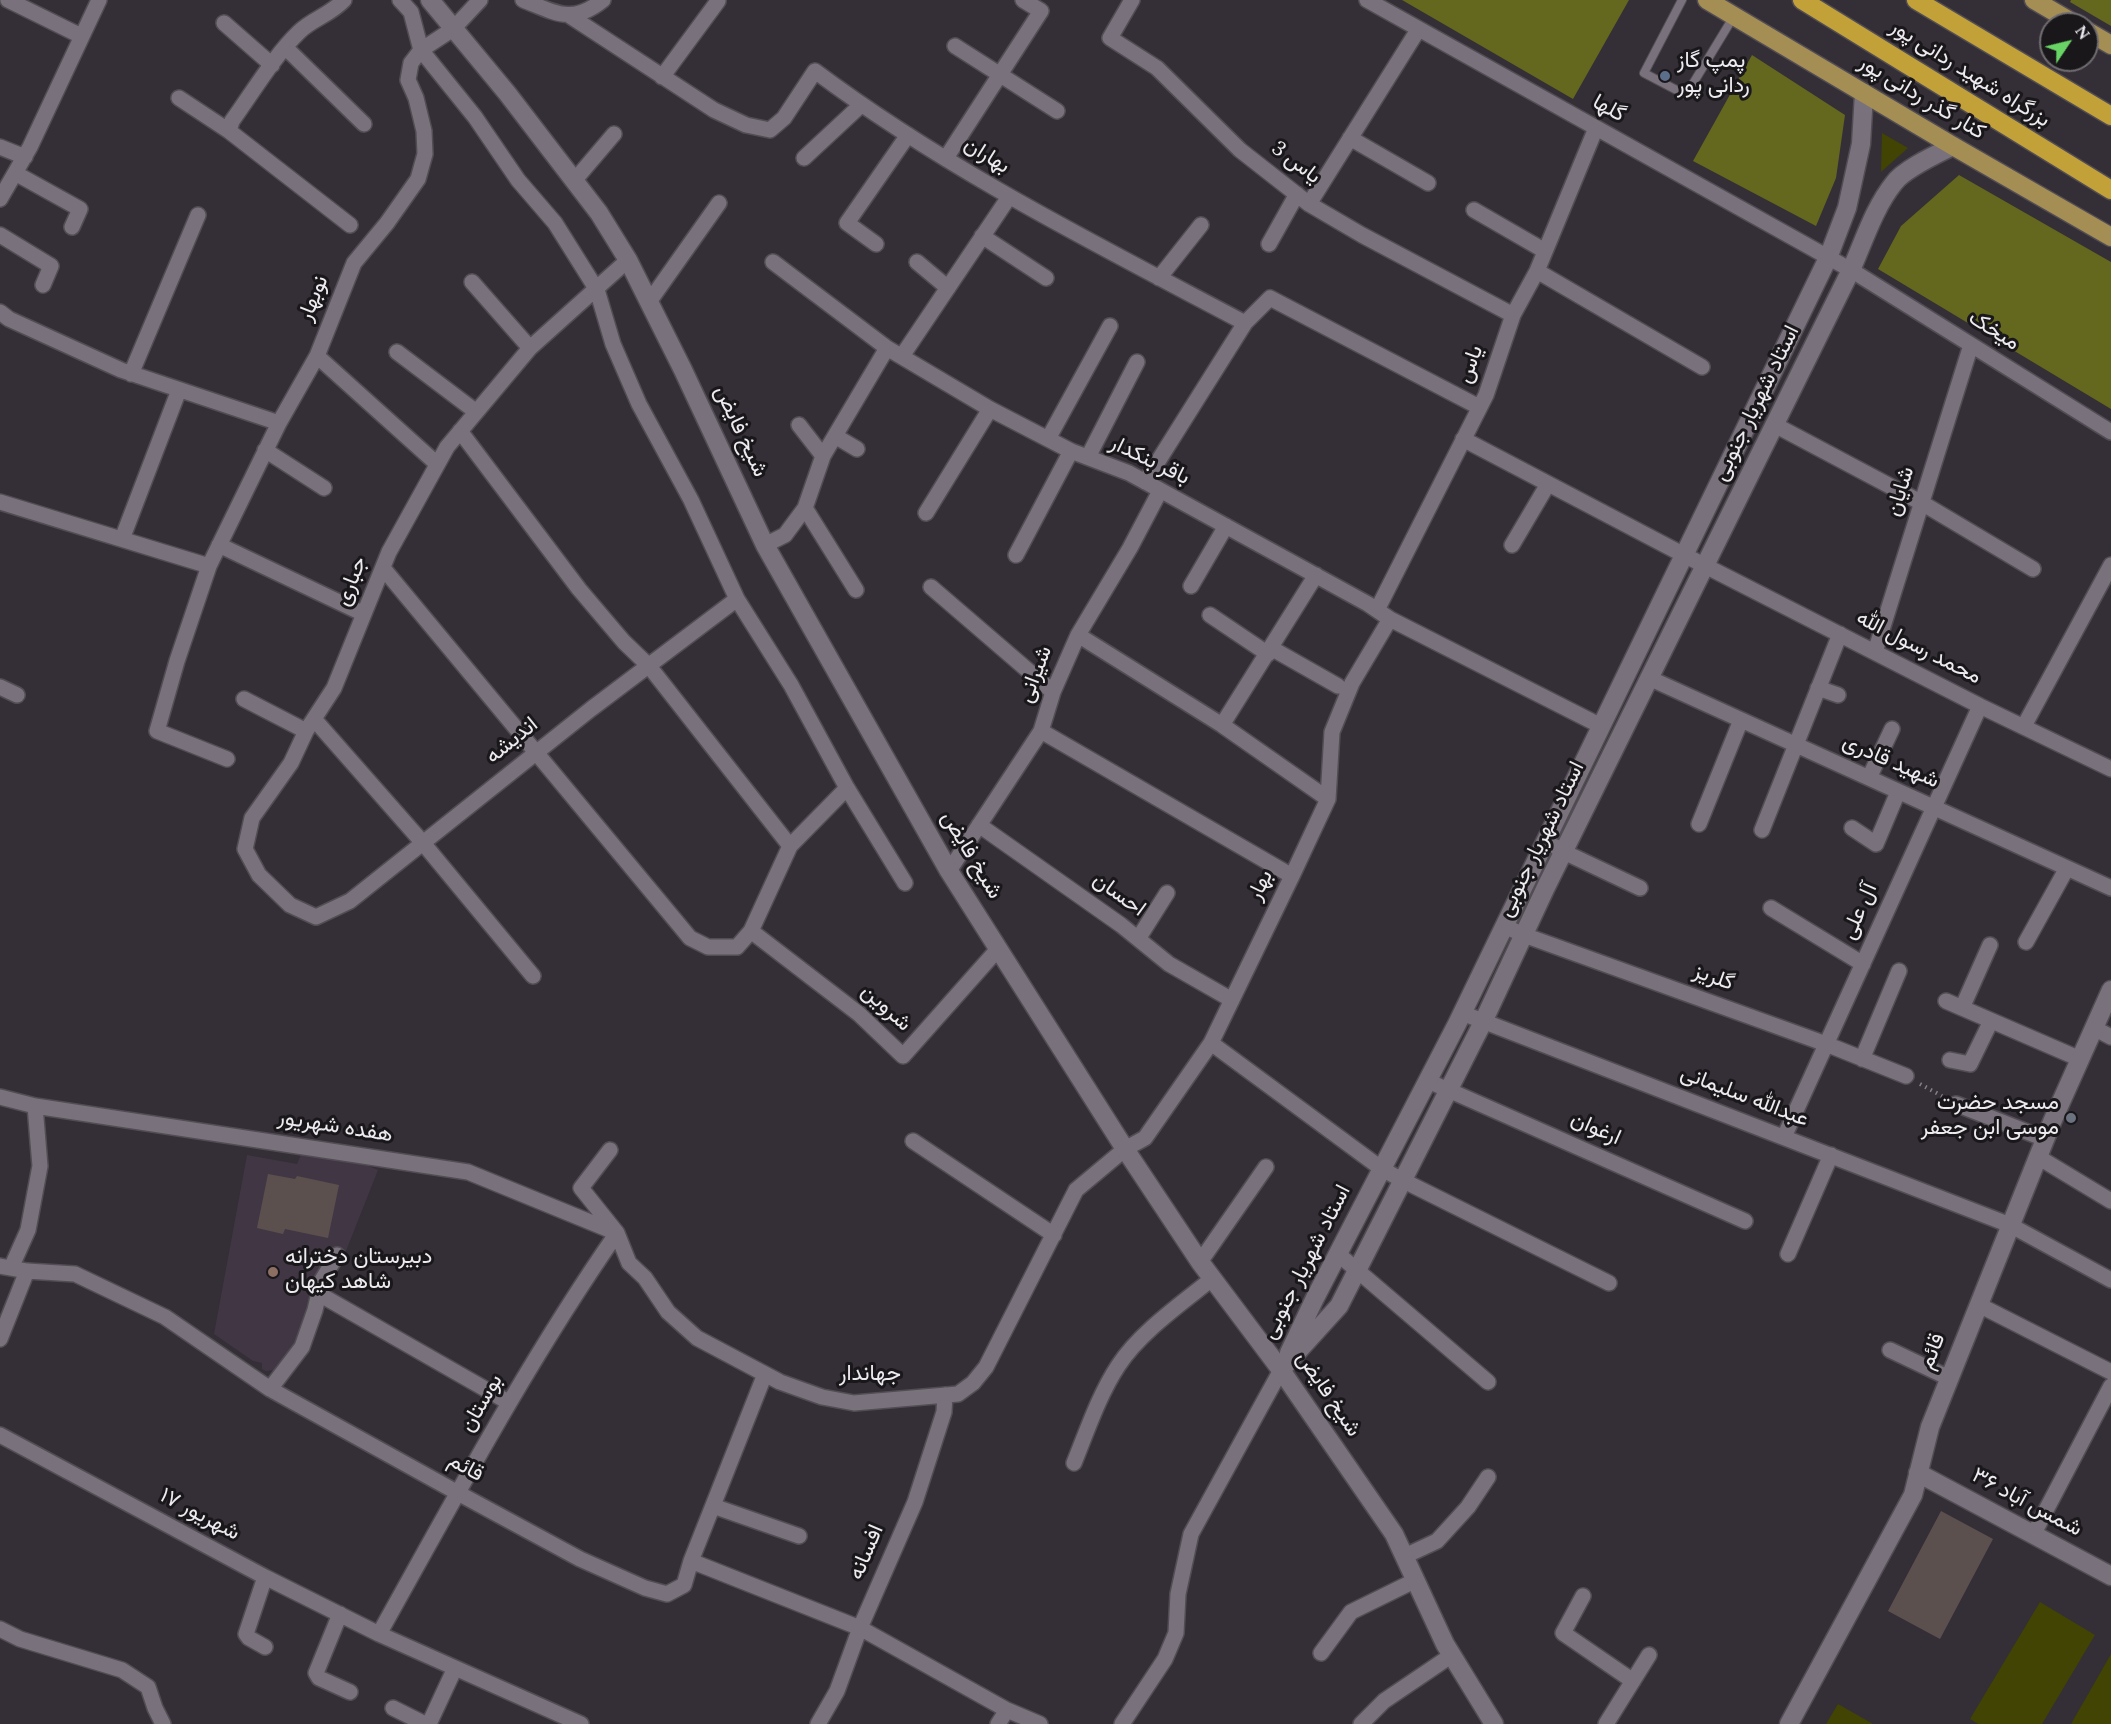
<!DOCTYPE html>
<meta charset="utf-8">
<style>
body{margin:0}
#map{position:relative;width:2111px;height:1724px;overflow:hidden;background:#342e36;font-family:Spectral,serif}
canvas{display:block}
.north{position:absolute;left:2039px;top:12px;width:60px;height:60px;box-sizing:border-box;background:#1a171b;border:2px solid #6f6c70;border-radius:50%;rotate:55deg;font-size:16px;font-weight:700;line-height:24px;text-align:center;color:#eeebf0}
.north::after{content:'';display:block;margin:auto;width:21px;height:27px;background:#68d465;clip-path:polygon(50% 0,100% 100%,50% 72%,0 100%)}
</style>
<div id="map">
<canvas width="2111" height="1724"></canvas>
<div class="north">N</div>
</div>
<script>
const ctx = document.querySelector('canvas').getContext('2d');
ctx.lineJoin = 'round';
function fill(path, color) {
  ctx.fillStyle = color;
  ctx.fill(path, 'evenodd');
}
function strokePath(path, color, width, dash) {
  ctx.strokeStyle = color;
  ctx.lineWidth = width;
  ctx.lineCap = dash ? 'butt' : 'round';
  ctx.setLineDash(dash || []);
  ctx.stroke(path);
}
function drawText(font, color, halo, rows, align = 'center') {
  ctx.font = font + ' Spectral,Vazirmatn,serif';
  ctx.lineWidth = 6;
  ctx.setLineDash([]);
  ctx.textBaseline = 'middle';
  ctx.strokeStyle = halo;
  ctx.fillStyle = color;
  for (const [text, x, y, turn = 0] of rows) {
    ctx.save();
    ctx.translate(x, y);
    ctx.rotate((+turn || 0) * Math.PI / 180);
    ctx.textAlign = isNaN(turn) ? turn : align;
    if (halo) ctx.strokeText(text, 0, 0);
    ctx.fillText(text, 0, 0);
    ctx.restore();
  }
}
fill(new Path2D(`
 M303,1150l56,12 19,8 -34,86 -13,-7 -17,38 -10,43 -29,40 -9,1 -4,-2v-6l-9,-2 -39,-27 33,-179 50,9z`), '#413744');
fill(new Path2D(`
 M1882,133l26,15 -27,24z
 M2040,1602l55,33 -53,89h-64l-8,-5z
 M2111,1654v70h-40z
 M1838,1704l35,20h-47z`), '#424403');
fill(new Path2D(`
 M1402,0h227l-56,99z
 M2071,0h40v26l-41,-24z
 M1752,55l93,60 -9,63 -20,48 -123,-65z
 M1959,175l152,87v147l-233,-140 23,-43z`), '#64671e');
fill(new Path2D(`
 M268,1174l27,5 2,-3 42,9 -11,53 -43,-9 -2,5 -26,-6z
 M1941,1511l52,28 -53,100 -52,-28z`), '#5c504e');
const lane = new Path2D(`
 M1682,0l-38,73 42,22 48,-79`);
const street = new Path2D(`
 M8,0l73,36
 M400,0l11,12 10,38 54,67 43,63 37,43 42,67 16,54 26,60 52,96 46,99 54,86 56,103 58,95
 M523,0c33,13 49,25 80,0
 M1132,0l-22,38 47,30 83,82 69,54 53,31 151,80
 M1367,0l484,270 260,162
 M570,16l144,94 32,15 24,5 14,-12 31,-47c134,100 283,174 430,252
 M224,23l48,42
 M955,46l102,65
 M286,48l78,76
 M662,77l56,-76
 M179,98l50,33 121,94
 M229,131l3,-10c21,-29 42,-65 67,-89 13,-13 31,-17 45,-32
 M1350,138l78,45
 M0,147l25,10
 M804,158l57,-53
 M946,158l95,-147 -18,-11
 M15,173l65,36 -8,18
 M574,181l40,-47
 M0,199l30,-52 69,-147
 M1309,204l109,-174
 M1474,210l71,41
 M0,235l51,31 -8,19
 M982,236l64,42
 M876,244l-29,-21 61,-88
 M1269,244l28,-50
 M628,260l-98,88 -83,99 -58,105 -55,136 -28,43 -15,32 -39,55 -7,31 14,26 31,30 26,12 34,-16 241,-192 146,-110
 M773,262l114,86 103,61 81,42 58,22 239,131 22,15 211,107
 M917,262l31,26
 M1537,271l165,96
 M1159,278l42,-53
 M472,282l58,66
 M649,302l70,-99
 M0,312l9,7 112,51 158,53
 M397,352l78,59
 M317,356l120,108
 M902,356l107,-159
 M131,374l67,-159
 M799,425l24,31
 M1775,425l147,78 111,66
 M460,431l119,158 45,53 25,24 141,180
 M835,436l22,13
 M1048,439l62,-113
 M1463,439l221,116 296,151 131,63
 M265,450l59,38
 M1088,457l49,-95
 M1145,482l100,-159 25,-25 209,109
 M0,502l209,64
 M805,508l51,82
 M926,513l64,-104
 M122,539l57,-149
 M219,545l145,69
 M765,545l20,-10 20,-27 18,-52 64,-108
 M1512,545l36,-61
 M1016,555l55,-104
 M383,568l307,370 18,9h29l14,-16 39,-85 57,-58
 M1191,586l35,-60
 M931,587l122,105
 M1377,610l109,-215 27,-80 24,-44 59,-143
 M1210,615l58,39
 M1078,635l144,90 106,74
 M1271,648l67,38
 M1875,652l96,-307
 M1649,678l462,210
 M0,687l17,8
 M1818,688l20,7
 M244,699l62,32
 M314,719l109,124 110,133
 M1222,725l94,-150
 M2024,726l87,-161
 M1041,731l251,145
 M227,759l-70,-28 20,-70 32,-95 70,-143 38,-67 37,-93 33,-40 31,-44 7,-25 -1,-23 -8,-33 -8,-18 3,-17 10,-13 32,-21 27,-29
 M1869,778l23,-49
 M1699,824l42,-104
 M979,825l142,100 48,39 63,36
 M1852,828l24,16 22,-52
 M1762,830l78,-196
 M1556,847l8,5 76,36
 M949,871l92,-140 12,-39 25,-57 52,-87 30,-57
 M1771,908l92,56
 M1504,926l20,9 302,109 80,32
 M751,931l108,83 44,42 95,-107
 M1138,939l29,-46
 M2026,942l41,-74
 M1946,1001l134,58
 M1962,1008l28,-63
 M1462,1013l548,212 101,55
 M2094,1028l17,9
 M1211,1043l171,126 20,11 207,103
 M1862,1059l37,-88
 M1950,1060l20,4 21,-43
 M1428,1081l317,140
 M0,1097l35,9 433,66 149,61c-89,128 -162,265 -238,401
 M1956,1104l89,35
 M1784,1137l196,-431
 M913,1141l141,94
 M610,1150l-29,38 36,45 12,30 16,15 23,34 29,26 83,44 42,15 32,6 104,-9 15,-11 13,-16 90,-177 49,-41 20,-11 66,-95 81,-167 36,-77 4,-67 20,-49 38,-64
 M2038,1157l73,44
 M1338,1254l150,128
 M1788,1254l43,-99
 M1200,1262l66,-95
 M0,1266l27,5 48,3 90,43 105,72 188,104 122,66 65,29 22,6 17,-9 7,-24 74,-187
 M11,1268l17,-38 12,-64 -5,-60
 M319,1294l189,108
 M1979,1305l132,67
 M0,1339l27,-68
 M1890,1350l59,28
 M270,1389l32,-42 13,-37 7,-30 15,-25
 M0,1435l265,142 114,57 202,90
 M1074,1463c13,-32 25,-68 44,-97 21,-33 64,-63 95,-88
 M713,1506l86,30
 M2033,1535l78,-149
 M1405,1556l32,-15 31,-34 20,-30
 M691,1561l169,67 147,82 33,14
 M265,1577l-19,57 3,4 16,9
 M1583,1596l-20,37 70,48
 M340,1614l-24,59 3,5 31,14
 M0,1629l20,10 102,31 26,17 7,21 8,16
 M1321,1653l30,-41 65,-32
 M393,1708l32,16
 M429,1724l26,-56
 M818,1724l19,-33 23,-63 55,-126 29,-90 1,-17
 M998,1724l9,-14
 M1122,1724l43,-65 11,-26 2,-39 13,-60 90,-164
 M1361,1724l23,-23 68,-46
 M1606,1724l43,-69`);
const secondary = new Path2D(`
 M430,0l77,93 92,120 29,47 55,110 82,175 184,326 176,278 75,113 81,108 113,164 51,110 49,80
 M1289,1353l26,-55 142,-274 371,-766 19,-50 14,-64 3,-51
 M1281,1370l58,-64 144,-284 63,-135 305,-617c13,-29 23,-62 43,-87 10,-14 43,-29 59,-37
 M1918,1473l193,103
 M1789,1724l124,-229 17,-68 122,-305 59,-132`);
const primary = new Path2D(`
 M1707,0l246,146 158,91
 M2034,0l41,24
 M2087,31l24,14`);
const highway = new Path2D(`
 M1802,0l309,190
 M1916,0l195,116`);
strokePath(lane, '#524d54', 10);
strokePath(street, '#524d54', 18);
strokePath(secondary, '#524d54', 21);
strokePath(primary, '#524d54', 21);
strokePath(highway, '#524d54', 21);
strokePath(new Path2D(`
 M1920,1084l22,12`), '#868188', 4, [1.5, 4.5]);
strokePath(lane, '#79727c', 8);
strokePath(street, '#79727c', 15);
strokePath(secondary, '#79727c', 18);
strokePath(primary, '#a58e54', 18);
strokePath(highway, '#c2a139', 18);
for (const [x, y, r, color] of [
 [1665,76,6,"#5c6f8a"],
 [2071,1118,6,"#6b7280"],
 [273,1272,6,"#8d6e63"]
]) {
  const dot = new Path2D();
  dot.arc(x, y, r, 0, 2 * Math.PI);
  ctx.fillStyle = color;
  ctx.fill(dot);
  strokePath(dot, '#1a171b', 2);
}
drawText('22px', '#eeebf0', '#1a171b', [
 ["پمپ گاز",1677,63],
 ["ردانی پور",1677,88],
 ["مسجد حضرت",2059,1105,"right"],
 ["موسی ابن جعفر",2059,1130,"right"],
 ["دبیرستان دخترانه",285,1259],
 ["شاهد کیهان",285,1284]
], 'left');
drawText('22px', '#eeebf0', '#1a171b', [
 ["بزرگراه شهید ردانی پور",1969,75,32],
 ["کنار گذر ردانی پور",1921,99,31],
 ["گلها",1608,110,29],
 ["بهاران",986,157,32],
 ["یاس 3",1295,164,37],
 ["نوبهار",315,299,-68],
 ["میخک",1993,332,32],
 ["یاس",1472,365,-70],
 ["استاد شهریار جنوبی",1758,404,-64],
 ["شیخ فایض",739,432,65],
 ["باقر بنکدار",1149,462,26],
 ["شایان",1902,492,-73],
 ["جباری",353,582,-68],
 ["محمد رسول الله",1918,649,27],
 ["شیرانی",1037,675,-69],
 ["اندیشه",513,742,-39],
 ["شهید قادری",1890,763,24],
 ["استاد شهریار جنوبی",1543,840,-64],
 ["شیخ فایض",970,856,59],
 ["بهار",1262,886,-64],
 ["احسان",1118,896,36],
 ["آل علی",1861,912,-66],
 ["گلریز",1713,979,20],
 ["شروین",885,1009,42],
 ["عبدالله سلیمانی",1744,1098,21],
 ["هفده شهریور",335,1128,9],
 ["ارغوان",1595,1130,24],
 ["استاد شهریار جنوبی",1308,1263,-63],
 ["قائم",1934,1352,-68],
 ["جهاندار",870,1376],
 ["شیخ فایض",1327,1395,56],
 ["بوستان",483,1404,-60],
 ["قائم",465,1469,29],
 ["شمس آباد ۳۶",2026,1504,28],
 ["۱۷ شهریور",199,1516,28],
 ["افسانه",868,1553,-67]
]);
</script>
